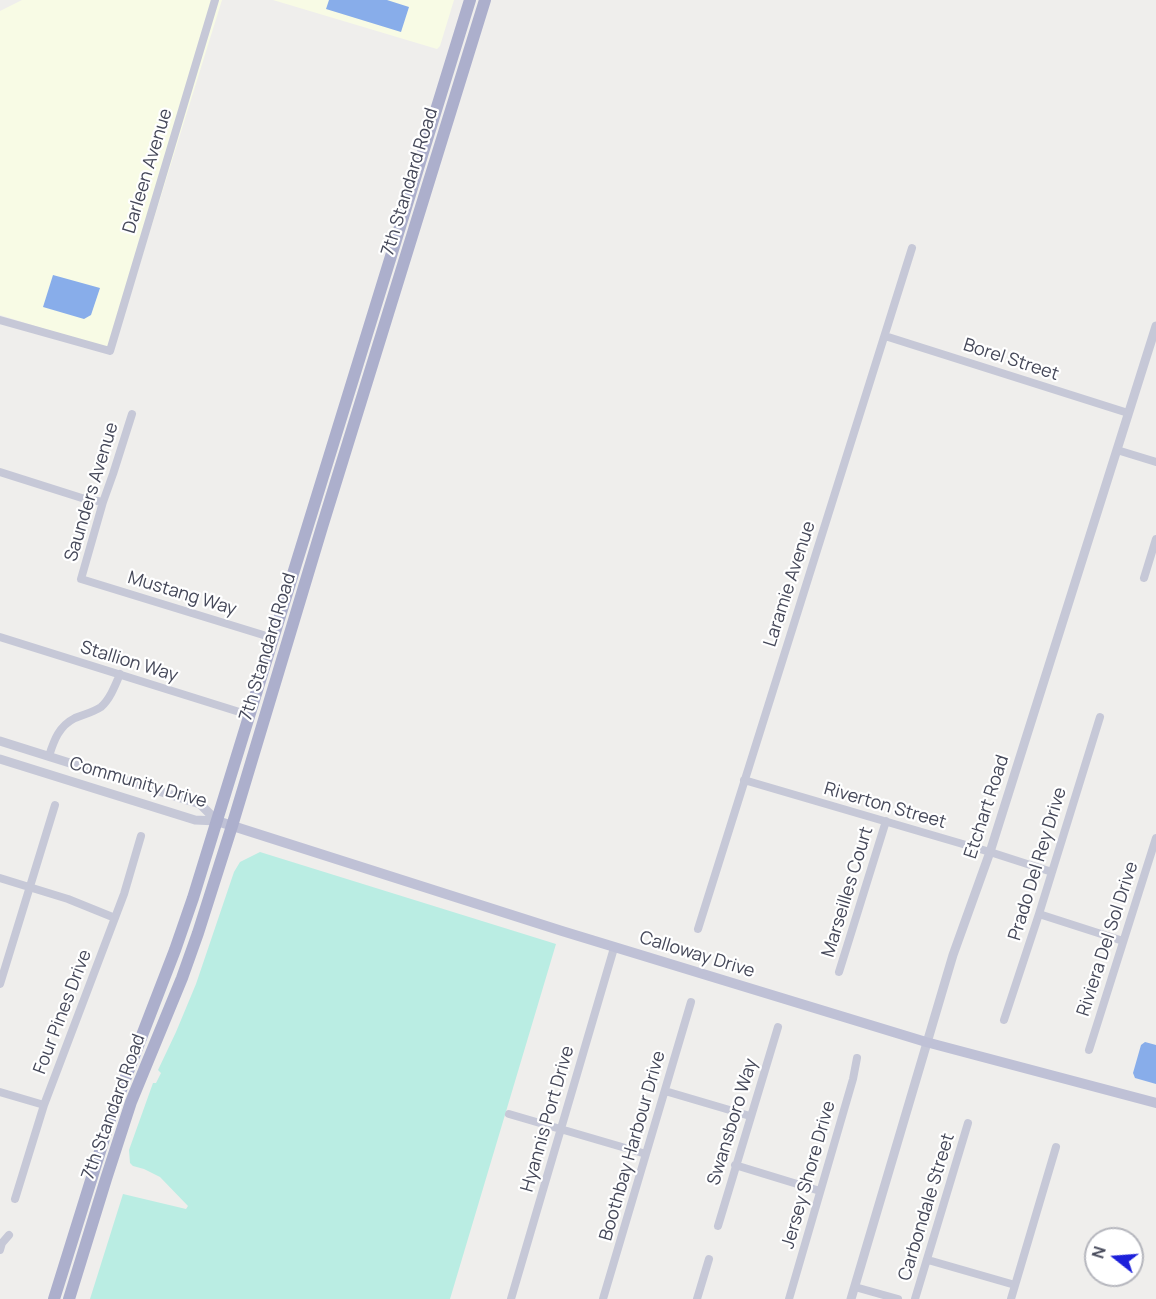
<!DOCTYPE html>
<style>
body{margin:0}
#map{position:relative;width:1156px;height:1299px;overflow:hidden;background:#efeeec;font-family:Manrope,sans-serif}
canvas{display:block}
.north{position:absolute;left:1084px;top:1227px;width:60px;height:60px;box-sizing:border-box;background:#fff;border:2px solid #b5b6bd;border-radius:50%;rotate:287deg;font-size:16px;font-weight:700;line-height:24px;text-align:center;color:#454859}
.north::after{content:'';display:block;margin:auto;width:21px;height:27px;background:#1c20da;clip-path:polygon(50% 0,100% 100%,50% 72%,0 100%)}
</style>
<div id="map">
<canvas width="1156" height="1299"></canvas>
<div class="north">N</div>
</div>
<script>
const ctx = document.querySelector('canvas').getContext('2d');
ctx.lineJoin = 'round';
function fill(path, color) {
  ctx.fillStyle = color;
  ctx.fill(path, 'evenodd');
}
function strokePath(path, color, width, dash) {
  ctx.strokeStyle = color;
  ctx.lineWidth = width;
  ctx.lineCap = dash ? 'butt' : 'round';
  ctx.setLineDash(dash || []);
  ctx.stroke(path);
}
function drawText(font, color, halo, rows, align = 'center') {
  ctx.font = font + ' Manrope,sans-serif';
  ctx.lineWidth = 4.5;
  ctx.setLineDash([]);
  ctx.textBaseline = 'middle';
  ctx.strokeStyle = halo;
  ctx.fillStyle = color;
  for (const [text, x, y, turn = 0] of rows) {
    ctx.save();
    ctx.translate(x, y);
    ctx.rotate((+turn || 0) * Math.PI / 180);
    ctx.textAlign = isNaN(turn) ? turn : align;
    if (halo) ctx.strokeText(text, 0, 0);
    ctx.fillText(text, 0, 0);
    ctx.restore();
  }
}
fill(new Path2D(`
 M22,0h200l-109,350 -113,-35v-304z
 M273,0h181l-14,46 -3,3z`), '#f8fbe5');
fill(new Path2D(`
 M260,852l296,92 -106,355h-360l33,-105 63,15 2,-3 -28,-29 -16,-8 -11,-3 -3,-3 -1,-13 24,-67h3l5,-10 -3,-3 18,-38 20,-48 38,-112 6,-10z`), '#baede3');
fill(new Path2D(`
 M329,0h58l22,7 -8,25 -75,-23z
 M53,275l47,13 -9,27 -7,4 -41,-12z
 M1145,1042l11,3v39l-21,-6 -2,-5 8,-28z`), '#88adea');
strokePath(new Path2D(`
 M0,320l110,31 105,-351
 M885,336l243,77
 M132,414l-19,60 -10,28 -22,77 192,59
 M1117,450l39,12
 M0,472l85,27 18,3
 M1144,578l12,-39
 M0,637l249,78
 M49,756c5,-16 10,-30 26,-38 9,-4 17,-5 26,-11 9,-8 14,-21 19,-33
 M744,780l246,72 62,20
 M0,878l68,21 47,19
 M1039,914l84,27
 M698,929l214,-681
 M839,972l47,-151
 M0,984l55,-179
 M1004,1020l35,-106 61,-197
 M1089,1050l67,-212
 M665,1091l85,25
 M0,1092l44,13
 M509,1114l137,40
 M735,1165l85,26
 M15,1199l29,-94 80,-211 17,-58
 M718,1226l60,-199
 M0,1250l2,-7 7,-8
 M928,1260l87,25
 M855,1287l43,12
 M511,1299l103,-351
 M603,1299l88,-297
 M697,1299l12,-40
 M789,1299l64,-220 4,-21
 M915,1299l53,-176
 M1011,1299l45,-152`), '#c6c8d7', 8);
strokePath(new Path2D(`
 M0,741l200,63 17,17
 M0,759l195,61 22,1
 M851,1299l102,-344 37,-103 166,-526`), '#c6c8d7', 9);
strokePath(new Path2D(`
 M217,821l345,110 364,111 230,61`), '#bfc1d6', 10);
strokePath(new Path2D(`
 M54,1299l58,-186 63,-163 18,-52 277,-898
 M69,1299l37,-120 25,-77 51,-124 16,-45 34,-107 90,-299 163,-527`), '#acafcc', 12);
drawText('18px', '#454859', '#fff', [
 ["Darleen Avenue",148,171,-73],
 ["7th Standard Road",410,182,-73],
 ["Borel Street",1011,360,18],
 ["Saunders Avenue",92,492,-73],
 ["Laramie Avenue",790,584,-72],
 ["Mustang Way",182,594,17],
 ["7th Standard Road",268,647,-73],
 ["Stallion Way",129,662,17],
 ["Community Drive",138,783,16],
 ["Riverton Street",885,806,16],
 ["Etchart Road",987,807,-72],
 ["Prado Del Rey Drive",1038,864,-73],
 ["Marseilles Court",848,892,-73],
 ["Riviera Del Sol Drive",1108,939,-72],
 ["Calloway Drive",697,955,17],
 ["Four Pines Drive",63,1012,-69],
 ["7th Standard Road",114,1107,-70],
 ["Hyannis Port Drive",548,1119,-74],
 ["Swansboro Way",733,1122,-73],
 ["Boothbay Harbour Drive",633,1146,-74],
 ["Jersey Shore Drive",809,1175,-74],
 ["Carbondale Street",927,1207,-73]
]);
</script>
